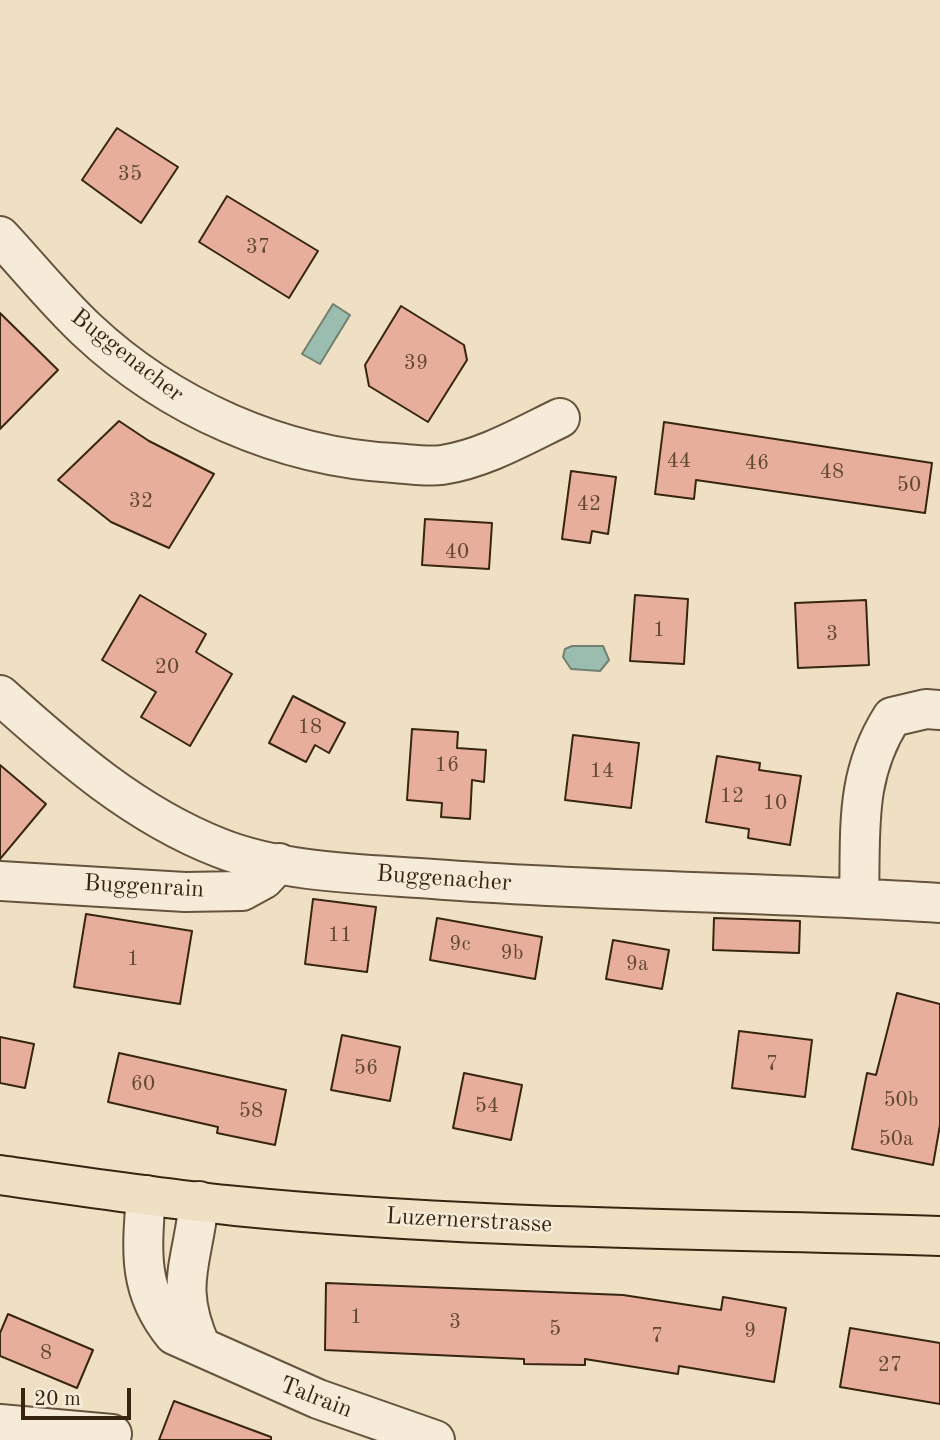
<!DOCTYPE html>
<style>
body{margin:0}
#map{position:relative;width:940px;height:1440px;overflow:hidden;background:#f0e0c3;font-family:"Old Standard TT",serif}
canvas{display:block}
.scale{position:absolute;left:21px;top:1388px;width:110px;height:32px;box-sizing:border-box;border:4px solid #372510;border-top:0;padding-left:9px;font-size:21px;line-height:24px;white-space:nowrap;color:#372510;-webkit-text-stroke:5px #f5ebd8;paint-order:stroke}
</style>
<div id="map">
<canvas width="940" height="1440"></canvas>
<div class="scale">20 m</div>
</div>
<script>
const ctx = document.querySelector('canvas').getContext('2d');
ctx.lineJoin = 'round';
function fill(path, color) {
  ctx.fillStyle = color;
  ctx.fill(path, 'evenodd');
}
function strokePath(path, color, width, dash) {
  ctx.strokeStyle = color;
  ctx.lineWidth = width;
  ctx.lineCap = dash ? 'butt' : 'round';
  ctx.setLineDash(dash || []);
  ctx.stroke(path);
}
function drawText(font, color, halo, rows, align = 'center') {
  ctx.font = font + ' "Old Standard TT",serif';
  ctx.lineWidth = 5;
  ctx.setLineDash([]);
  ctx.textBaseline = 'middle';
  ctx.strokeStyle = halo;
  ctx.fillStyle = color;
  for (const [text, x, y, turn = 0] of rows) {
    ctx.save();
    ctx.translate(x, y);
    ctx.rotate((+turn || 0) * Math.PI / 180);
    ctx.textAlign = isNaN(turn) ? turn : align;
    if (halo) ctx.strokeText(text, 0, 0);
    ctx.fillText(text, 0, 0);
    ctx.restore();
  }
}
const water = new Path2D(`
 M333,304l17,11 -30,49 -18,-10z
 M572,646h31l6,14 -9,11 -29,-2 -8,-12 2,-8z`);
fill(water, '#9abdb0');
strokePath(water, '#728070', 2);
const building = new Path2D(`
 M117,128l61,39 -37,56 -59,-43z
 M227,196l91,55 -29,47 -90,-56z
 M401,306l63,39 3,15 -39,62 -59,-36 -4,-21z
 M0,313l58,57 -58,59z
 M119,421l30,20 65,33 -45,74 -58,-26 -53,-42z
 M664,422l268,41 -7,50 -229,-33 -2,19 -39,-5z
 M571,471l45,6 -8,57 -16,-3 -2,12 -28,-4z
 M425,519l67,4 -3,46 -67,-4z
 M140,595l66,39 -10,18 36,22 -42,72 -49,-29 15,-25 -54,-32z
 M635,595l53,4 -4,65 -54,-3z
 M866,600l3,65 -71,3 -3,-65z
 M293,696l52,27 -16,30 -14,-8 -9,17 -37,-19z
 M412,729l46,3 -1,16 29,2 -2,32 -12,-2 -2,39 -29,-2 1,-14 -35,-3z
 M573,735l66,8 -8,65 -66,-8z
 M717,756l43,7 -1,7 42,6 -11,69 -42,-7 1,-9 -43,-7z
 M0,765l46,39 -46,55z
 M313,899l63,8 -9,65 -62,-8z
 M86,914l106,17 -12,73 -106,-17z
 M437,918l105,19 -7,42 -105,-19z
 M714,918l86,3 -1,32 -86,-3z
 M613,940l56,10 -7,39 -56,-10z
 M897,993l43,11v121l-7,40 -81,-16 15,-76 9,2z
 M739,1031l73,9 -7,57 -73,-9z
 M342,1035l58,12 -10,54 -59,-11z
 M0,1037l34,7 -9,44 -25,-5z
 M119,1053l167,37 -11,55 -58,-12 1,-6 -110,-25z
 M464,1073l58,12 -11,55 -58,-12z
 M326,1283l297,12 98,15 2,-13 63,11 -12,74 -95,-16 -1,8 -93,-15v6l-61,-1v-5l-199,-9z
 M8,1314l85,36 -16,38 -77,-32v-23z
 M850,1328l90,15v61l-100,-17z
 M174,1401l97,36v3h-112z`);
fill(building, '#e7af9b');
strokePath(building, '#372510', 2);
const minor = new Path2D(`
 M0,236c29,31 56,65 87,94 82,77 194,127 307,133 15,1 33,4 48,2 41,-6 81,-29 118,-47
 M0,695c67,60 135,120 220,153 63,25 146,26 213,31 169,13 338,13 507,24
 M0,881l185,11 57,-1 22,-12 15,-16
 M859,898c2,-68 -5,-121 33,-181l34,-8 14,1
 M146,1195c-4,55 -9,95 28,140l144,64 117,41
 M199,1201c-6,63 -26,83 2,146
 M0,1424l112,10`);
const major = new Path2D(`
 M0,1175c79,11 157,23 236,31 234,23 470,23 704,30`);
strokePath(minor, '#65543d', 42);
strokePath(major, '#372510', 42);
strokePath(minor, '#f5ebd8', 38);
strokePath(major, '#f0e0c3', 38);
drawText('21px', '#634833', null, [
 ["35",130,174],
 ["37",258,247],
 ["39",416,363],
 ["44",679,461],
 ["46",757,463],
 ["48",832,472],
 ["50",909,485],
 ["32",141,501],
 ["42",589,504],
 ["40",457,552],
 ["1",659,630],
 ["3",832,634],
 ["20",167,667],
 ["18",310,727],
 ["16",447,765],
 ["14",602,771],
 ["12",732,796],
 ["10",775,803],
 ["11",340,935],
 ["9c",460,944],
 ["9b",512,953],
 ["1",133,959],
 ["9a",637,964],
 ["7",772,1064],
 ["56",366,1068],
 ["60",143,1084],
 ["50b",901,1100],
 ["54",487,1106],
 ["58",251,1111],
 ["50a",896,1139],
 ["1",356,1317],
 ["3",455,1322],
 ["5",555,1329],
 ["9",750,1331],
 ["7",657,1336],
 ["8",46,1353],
 ["27",890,1365]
]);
drawText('24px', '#372510', '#f5ebd8', [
 ["Buggenacher",127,356,38],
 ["Buggenacher",444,879,4],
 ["Buggenrain",144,887,3],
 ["Luzernerstrasse",469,1221,3],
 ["Talrain",316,1398,21]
]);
</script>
